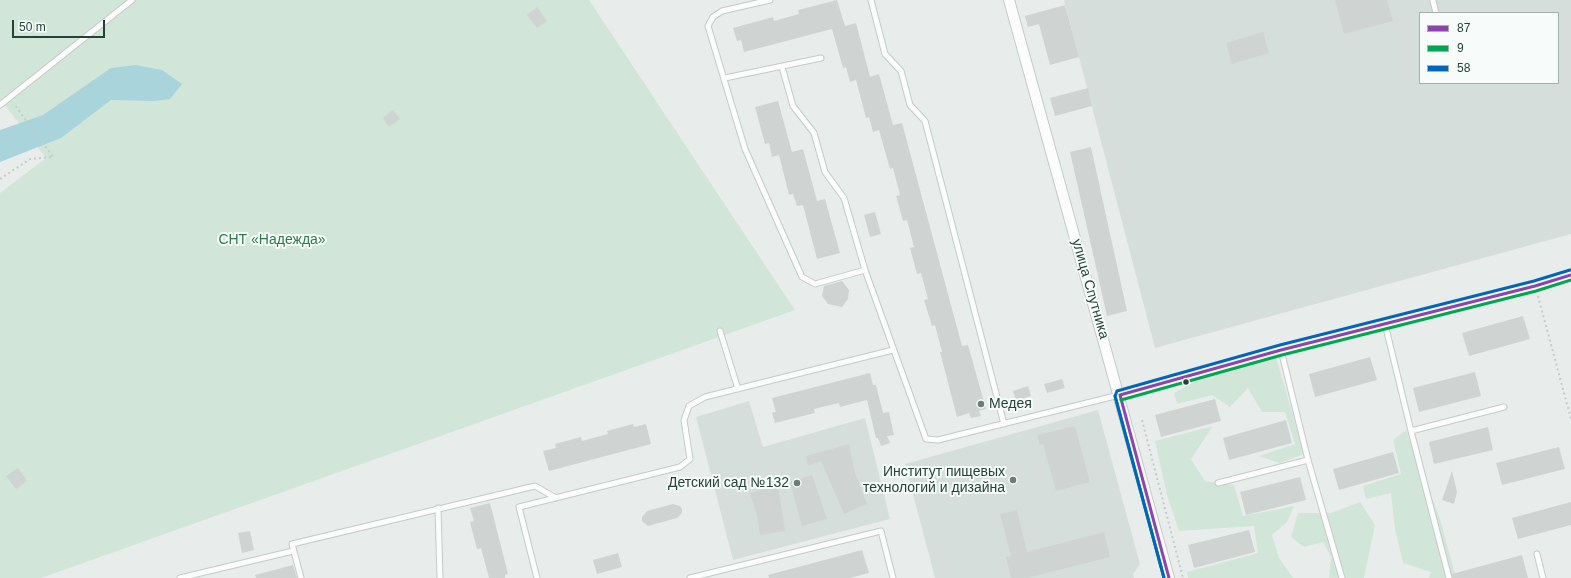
<!DOCTYPE html>
<meta charset="utf-8">
<style>
body{margin:0}
#map{position:relative;width:1571px;height:578px;overflow:hidden;background:#e8edeb;font-family:Helvetica,sans-serif}
canvas{display:block}
.legend{position:absolute;left:1419px;top:12px;width:140px;height:72px;box-sizing:border-box;background:#f7fbf9;border:1px solid #a3b1ad;margin:0;padding:5px 7px;list-style:none;font-size:12px;color:#24423a}
.legend li{display:flex;align-items:center;gap:8px;height:20px}
.legend b{width:20px;border:1px solid #a3b1ad}
.scale{position:absolute;left:12px;top:20px;width:93px;height:18px;box-sizing:border-box;border:2px solid #24423a;border-top:0;padding-left:5px;font-size:12px;line-height:14px;white-space:nowrap;color:#24423a;-webkit-text-stroke:3px #f7fbf9;paint-order:stroke}
</style>
<div id="map">
<canvas width="1571" height="578"></canvas>
<ul class="legend">
<li><b style="height:5px;background:#8e44ad"></b>87</li>
<li><b style="height:5px;background:#00a651"></b>9</li>
<li><b style="height:5px;background:#0065bd"></b>58</li>
</ul>
<div class="scale">50 m</div>
</div>
<script>
const ctx = document.querySelector('canvas').getContext('2d');
ctx.lineJoin = 'round';
function fill(path, color) {
  ctx.fillStyle = color;
  ctx.fill(path, 'evenodd');
}
function strokePath(path, color, width, dash) {
  ctx.strokeStyle = color;
  ctx.lineWidth = width;
  ctx.lineCap = dash ? 'butt' : 'round';
  ctx.setLineDash(dash || []);
  ctx.stroke(path);
}
function drawText(font, color, halo, rows, align = 'center') {
  ctx.font = font + ' Helvetica,sans-serif';
  ctx.lineWidth = 4;
  ctx.setLineDash([]);
  ctx.textBaseline = 'middle';
  ctx.strokeStyle = halo;
  ctx.fillStyle = color;
  for (const [text, x, y, turn = 0] of rows) {
    ctx.save();
    ctx.translate(x, y);
    ctx.rotate((+turn || 0) * Math.PI / 180);
    ctx.textAlign = isNaN(turn) ? turn : align;
    if (halo) ctx.strokeText(text, 0, 0);
    ctx.fillText(text, 0, 0);
    ctx.restore();
  }
}
fill(new Path2D(`
 M1064,0h507v234l-416,114zM1420,13h138v70h-138z
 M749,401l14,46 102,-29 25,101 -157,41 -37,-143z
 M1098,410l42,154 -7,10 1,4h-199l-30,-114z`), '#d6dedb');
fill(new Path2D(`
 M0,0h589l206,310 -754,268h-41v-385l46,-35 -46,-59z
 M1276,357l28,97 -24,9 -21,-7 36,-12 -10,-32h-23l-14,-24 -18,19 -18,-12 -35,9 -3,-11 38,-21z
 M1213,426l-22,33 14,22 29,4 9,31 51,-10 -7,16 -15,13 7,23 14,20h-105l-1,-6 71,-19 -4,-27 -75,5 -12,-36 -12,-54z
 M1406,430l34,89 16,59h-27l2,-6 -28,-9 -8,-34 -4,-36 -25,6 -3,-13 38,-12 -8,-34z
 M1360,502l15,23 -11,53h-35l2,-21 -8,-15 -19,5 -13,-10 7,-24h33z`), '#d1e6d8');
fill(new Path2D(`
 M136,65l26,5 20,14 -12,15 -16,2 -43,-1 -50,38 -61,24v-32l43,-15 68,-47z`), '#a9d4db');
fill(new Path2D(`
 M837,0l8,26 11,-3 14,54 9,-3 14,51 9,-2 60,223 6,-1 18,64 -7,2 2,5 -10,2 -2,-5 -12,4 -17,-65h2l-7,-27 -3,1 -8,-26 4,-1 -7,-26 -4,1 -7,-26 4,-1 -7,-27 -4,1 -7,-25 4,-1 -7,-27 -3,1 -11,-39 -6,2 -4,-15 -3,1 -10,-38 -6,2 -4,-15 -3,1 -11,-39 -88,23 -3,-12 -4,1 -4,-13 40,-11 1,4 25,-7 -1,-4z
 M1335,0h52l6,21 -49,13z
 M1065,5l14,52 -29,8 -11,-41 -11,3 -3,-11z
 M537,7l10,14 -10,7 -10,-13z
 M1263,32l6,21 -37,11 -6,-21z
 M1088,88l4,18 -37,10 -5,-18z
 M778,101l14,51 11,-3 14,52 8,-2 15,54 -23,6 -14,-54 -6,1 -4,-12 -4,1 -10,-40 -7,2 -3,-14 -4,1 -10,-37z
 M393,110l7,9 -11,8 -6,-9z
 M1091,147l36,164 -20,5 -37,-164z
 M875,212l6,22 -11,3 -6,-22z
 M842,281l7,9 -1,9 -6,8 -14,-3 -6,-8 2,-10z
 M1523,316l7,23 -61,17 -7,-23z
 M1370,357l7,23 -62,17 -6,-23z
 M1475,372l6,24 -62,16 -6,-24z
 M870,373l3,12h3l7,28 6,-1 5,23 -7,1 3,7 -9,3 -3,-8h-2l-9,-38 -27,7 -1,-4 -25,6 1,4 -40,10 -3,-10 4,-1 -4,-14z
 M1062,379l3,9 -18,5 -3,-9z
 M1028,386l3,10 -15,5 -3,-10z
 M1215,399l6,22 -60,16 -6,-22z
 M1286,420l6,23 -63,17 -6,-22z
 M633,424l1,3 12,-3 5,20 -102,27 -6,-20 13,-3 -1,-4 26,-7 1,4 26,-7 -1,-3z
 M1075,426l15,56 -34,9 -13,-47 -3,1 -3,-10z
 M1488,427l5,23 -59,14 -5,-22z
 M849,444l6,29 12,31 -23,10 -23,-53 -13,5 -2,-10z
 M1559,447l6,22 -63,16 -6,-22z
 M1393,452l6,21 -60,17 -6,-21z
 M18,468l9,13 -11,8 -10,-13z
 M1452,471l5,21 -3,12 -12,-4z
 M812,475l15,44 -25,7 -12,-44z
 M1300,477l6,23 -60,15 -6,-23z
 M778,485l7,46 -25,4 -3,-20 -7,-22z
 M1571,502v23l-53,14 -6,-21z
 M490,503l18,71 -3,1v3h-16l-8,-30 -4,1 -7,-27 4,-1 -4,-13z
 M673,504l7,2 2,3v4l-5,5 -29,8 -6,-5v-4l5,-6z
 M1017,510l10,42 77,-20 6,25 -83,21h-16l-5,-21 5,-1 -11,-42z
 M1249,530l6,22 -61,16 -6,-23z
 M250,531l4,19 -12,3 -4,-20z
 M862,550l7,23 -19,5h-81l-1,-3z
 M618,553l4,14 -25,7 -4,-14z
 M1522,555l6,23h-75l-1,-4z
 M293,565l4,13h-41l-1,-3z`), '#cfd4d2');
const service = new Path2D(`
 M770,0l-48,11 -9,6 -5,9 37,123 57,128 13,7 50,-14
 M871,0l14,54 16,17 9,34 15,16 79,303
 M1433,1l3,12
 M782,67l11,39 21,27 11,39 19,26 21,72 61,169 12,1 181,-45
 M725,78l96,-20
 M0,105l132,-105
 M1385,324l26,107 93,-24
 M720,331l18,58
 M1281,350l27,110 34,118
 M1411,431l38,147
 M1218,483l90,-23
 M438,508l2,70
 M1537,554l6,24
 M180,578l113,-27
 M301,578l-9,-34 243,-58 21,12
 M537,578l-18,-71 161,-40 10,-8 -6,-39 5,-14 16,-9 188,-47
 M690,578l191,-47 12,47`);
const minor = new Path2D(`
 M1009,0l160,578
 M1120,395l161,-45 254,-64 36,-11`);
strokePath(service, '#c5cac8', 7);
strokePath(minor, '#c5cac8', 12);
strokePath(new Path2D(`
 M0,179l30,-20 23,-2 -39,-53
 M1538,296l33,123
 M1142,420l41,158`), '#c3ccca', 2, [2, 3]);
strokePath(service, '#fcfcfc', 5);
strokePath(minor, '#fcfcfc', 10);
strokePath(new Path2D(`
 M1120,395l161,-45 254,-64 36,-11
 M1120,395l49,183`), '#8e44ad', 3);
strokePath(new Path2D(`
 M1115,396l49,182
 M1121,400l161,-45 254,-64 35,-11`), '#00a651', 3);
strokePath(new Path2D(`
 M1164,578l-49,-182 2,-5 163,-46 254,-64 36,-11`), '#0065bd', 3);
for (const [x, y, r, color] of [
 [1186,382,3.5,"#24423a"],
 [981,404,4,"#697e78"],
 [1013,480,4,"#697e78"],
 [797,483,4,"#697e78"]
]) {
  const dot = new Path2D();
  dot.arc(x, y, r, 0, 2 * Math.PI);
  ctx.fillStyle = color;
  ctx.fill(dot);
  strokePath(dot, '#f7fbf9', 1.5);
}
drawText('14px', '#2d7a4b', '#f7fbf9', [
 ["СНТ «Надежда»",272,240]
]);
drawText('14px', '#24423a', '#f7fbf9', [
 ["улица Спутника",1090,289,74]
]);
drawText('14px', '#24423a', '#f7fbf9', [
 ["Медея",989,404,"left"],
 ["Институт пищевых",1005,472],
 ["технологий и дизайна",1005,488],
 ["Детский сад №132",789,483]
], 'right');
</script>
